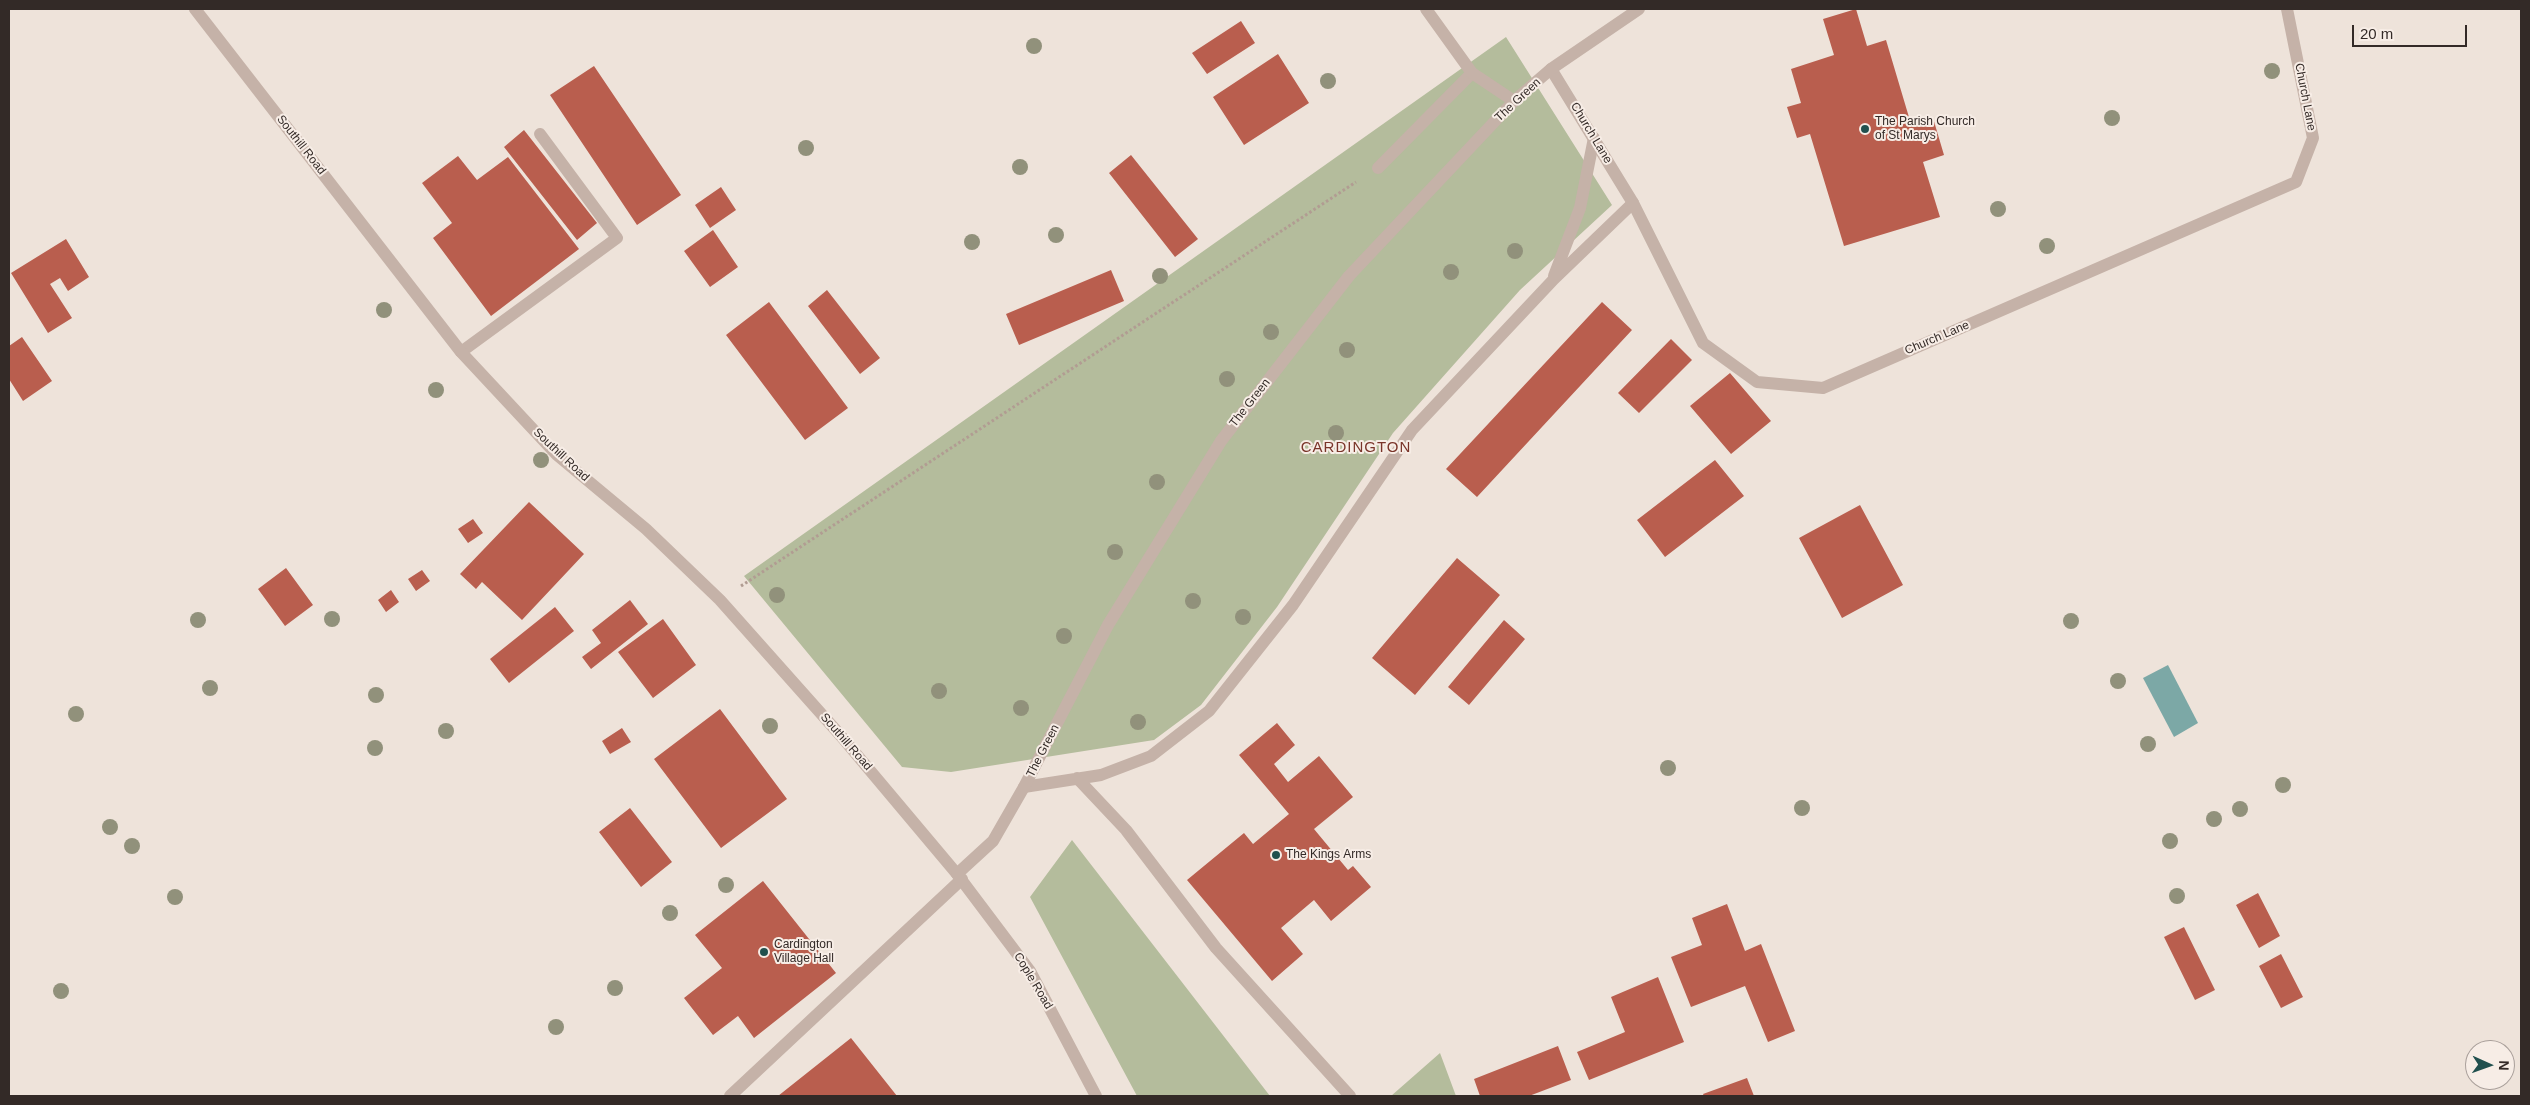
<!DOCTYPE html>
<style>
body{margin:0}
#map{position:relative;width:2530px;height:1105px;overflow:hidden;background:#eee3da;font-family:Helvetica,sans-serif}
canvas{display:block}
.frame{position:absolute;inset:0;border:10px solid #332a27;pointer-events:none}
.north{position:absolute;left:2465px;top:1040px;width:50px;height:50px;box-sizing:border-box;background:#f7ede6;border:1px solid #a99f9a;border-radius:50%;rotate:92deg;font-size:14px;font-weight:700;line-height:20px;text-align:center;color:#332a27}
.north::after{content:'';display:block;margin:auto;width:18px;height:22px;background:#21504e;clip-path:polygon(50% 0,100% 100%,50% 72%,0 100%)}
.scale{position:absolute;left:2352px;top:25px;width:115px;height:22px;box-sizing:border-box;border:2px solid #332a27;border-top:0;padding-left:6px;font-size:15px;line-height:18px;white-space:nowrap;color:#332a27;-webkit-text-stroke:4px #f7ede6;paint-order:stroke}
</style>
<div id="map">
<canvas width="2530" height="1105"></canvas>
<div class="frame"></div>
<div class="north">N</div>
<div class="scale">20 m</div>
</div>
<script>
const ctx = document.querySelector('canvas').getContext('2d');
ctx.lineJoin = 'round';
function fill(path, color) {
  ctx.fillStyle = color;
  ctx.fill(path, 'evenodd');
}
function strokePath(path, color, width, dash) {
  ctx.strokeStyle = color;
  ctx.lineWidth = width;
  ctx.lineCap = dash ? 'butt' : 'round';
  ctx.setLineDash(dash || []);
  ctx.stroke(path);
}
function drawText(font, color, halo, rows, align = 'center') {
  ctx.font = font + ' Helvetica,sans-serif';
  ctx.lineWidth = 4;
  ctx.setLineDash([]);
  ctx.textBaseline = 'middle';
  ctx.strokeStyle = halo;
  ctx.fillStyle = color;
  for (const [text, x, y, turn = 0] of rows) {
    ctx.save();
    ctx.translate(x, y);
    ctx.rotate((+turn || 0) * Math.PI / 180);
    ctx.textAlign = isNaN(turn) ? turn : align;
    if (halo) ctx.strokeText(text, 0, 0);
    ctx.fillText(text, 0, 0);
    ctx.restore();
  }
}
fill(new Path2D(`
 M1506,37l106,168 -92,85 -127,143 -116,174 -76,98 -47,35 -203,32 -49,-5 -158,-191z
 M1072,840l198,256h-133l-107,-199z
 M1440,1053l16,43h-65z`), '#b4bc9c');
fill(new Path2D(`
 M2168,665l30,58 -24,14 -31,-59z`), '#7ca8a6');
fill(new Path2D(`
 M1856,9l11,37 19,-6 25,84 22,-6 11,37 -21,7 17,55 -96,29 -34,-112 -13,4 -10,-31 14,-4 -10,-34 43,-14 -11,-36z
 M1241,21l14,22 -48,31 -15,-21z
 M1278,54l31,49 -65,42 -31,-48z
 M594,66l87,129 -44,30 -87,-130z
 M524,130l73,93 -20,17 -73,-93z
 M1131,155l67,84 -23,18 -66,-84z
 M458,156l19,24 31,-23 71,92 -88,67 -58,-78 19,-15 -30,-40z
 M721,187l15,23 -26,18 -15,-23z
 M713,230l25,37 -28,20 -26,-36z
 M66,239l23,38 -21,14 -8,-13 -10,6 22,34 -24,15 -37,-60z
 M1111,270l13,31 -105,44 -13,-31z
 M827,290l53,68 -20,16 -52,-68z
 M769,302l79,106 -43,32 -79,-105z
 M1602,302l30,28 -155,167 -31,-28z
 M22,337l30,44 -29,20 -14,-22v-33z
 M1671,339l21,21 -53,53 -21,-20z
 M1730,373l41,48 -40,33 -41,-48z
 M1715,460l29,36 -79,61 -28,-37z
 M529,502l55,52 -62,66 -40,-38 -6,7 -16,-15z
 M1860,505l43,80 -61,33 -43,-80z
 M473,519l10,14 -15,10 -10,-14z
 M1457,558l43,37 -85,100 -43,-37z
 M286,568l27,37 -28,21 -27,-37z
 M422,570l8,11 -14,10 -8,-12z
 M391,590l8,12 -13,10 -8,-12z
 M630,600l18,24 -57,45 -9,-12 19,-14 -9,-13z
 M555,607l19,24 -65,52 -19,-24z
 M663,619l33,46 -43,33 -35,-46z
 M1504,620l21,19 -56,66 -21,-18z
 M720,709l67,90 -66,49 -67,-89z
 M1277,723l18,22 -21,19 14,18 31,-26 34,41 -39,32 34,41 5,-4 18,21 -40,34 -17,-21 -33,28 22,26 -31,27 -85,-101 57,-47 9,11 36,-30 -50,-59z
 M622,728l9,14 -21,12 -8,-13z
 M630,808l42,54 -31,25 -42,-55z
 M763,881l73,92 -82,65 -16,-22 -25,19 -29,-37 38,-30 -27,-33z
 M2258,893l22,43 -21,12 -23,-43z
 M1727,904l18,47 16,-7 34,87 -27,11 -23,-56 -54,21 -20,-50 31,-12 -10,-27z
 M2184,927l31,63 -20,10 -31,-63z
 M2281,954l22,43 -22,11 -22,-42z
 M1658,977l26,65 -95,38 -12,-28 48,-20 -14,-35z
 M851,1038l46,58h-119z
 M1558,1046l13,34 -42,16h-49l-6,-17z
 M1747,1078l7,18h-50l-1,-2z`), '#b95e4e');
strokePath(new Path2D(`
 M741,586l615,-404`), '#b19c92', 3, [2.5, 2.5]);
strokePath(new Path2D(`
 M1378,168l94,-95
 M1554,276l26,-68 14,-70
 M461,352l156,-114 -77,-104
 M1077,778l49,52 90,118 134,148
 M1024,787l77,-12 50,-19 58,-45 84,-106 119,-175 142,-151 79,-76
 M730,1096l232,-217`), '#c5b2a8', 12);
strokePath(new Path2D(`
 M195,9l266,343 96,103 89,74 74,71 121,136 116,138
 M1426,9l46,64 42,28
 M1551,69l82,134 70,140 54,39 66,6 473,-206 17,-44 -26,-129`), '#c5b2a8', 12);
strokePath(new Path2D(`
 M1096,1096l-66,-125 -73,-97 36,-33 31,-54 84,-162 113,-184 128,-165 165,-175 37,-32 88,-60`), '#c5b2a8', 12);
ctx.fillStyle = '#91917b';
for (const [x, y] of [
 [1034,46],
 [2272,71],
 [1328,81],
 [2112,118],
 [806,148],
 [1020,167],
 [1998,209],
 [1056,235],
 [972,242],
 [2047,246],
 [1515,251],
 [1451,272],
 [1160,276],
 [384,310],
 [1271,332],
 [1347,350],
 [1227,379],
 [436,390],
 [1336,433],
 [541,460],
 [1157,482],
 [1115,552],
 [777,595],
 [1193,601],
 [1243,617],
 [332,619],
 [198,620],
 [2071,621],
 [1064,636],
 [2118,681],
 [210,688],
 [939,691],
 [376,695],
 [1021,708],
 [76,714],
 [1138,722],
 [770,726],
 [446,731],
 [2148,744],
 [375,748],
 [1668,768],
 [2283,785],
 [1802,808],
 [2240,809],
 [2214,819],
 [110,827],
 [2170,841],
 [132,846],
 [726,885],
 [2177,896],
 [175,897],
 [670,913],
 [615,988],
 [61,991],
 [556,1027]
]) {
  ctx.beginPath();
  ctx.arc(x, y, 8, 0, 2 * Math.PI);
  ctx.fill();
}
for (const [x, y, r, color] of [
 [1865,129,5,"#21504e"],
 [1276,855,5,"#21504e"],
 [764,952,5,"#21504e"]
]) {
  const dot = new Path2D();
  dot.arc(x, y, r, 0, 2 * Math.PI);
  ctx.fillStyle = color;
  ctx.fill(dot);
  strokePath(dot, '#f7ede6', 2);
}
drawText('12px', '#332a27', '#f7ede6', [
 ["Church Lane",2305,97,79],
 ["The Green",1518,100,-43],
 ["Church Lane",1591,133,59],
 ["Southill Road",301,145,52],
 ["Church Lane",1937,338,-23],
 ["The Green",1250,403,-52],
 ["Southill Road",561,455,43],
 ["Southill Road",846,742,49],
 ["The Green",1043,751,-63],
 ["Cople Road",1033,981,59]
]);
drawText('12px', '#332a27', '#f7ede6', [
 ["The Parish Church",1875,122],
 ["of St Marys",1875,136],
 ["The Kings Arms",1286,855],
 ["Cardington",774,945],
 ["Village Hall",774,959]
], 'left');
ctx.letterSpacing = '1px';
drawText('15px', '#793429', '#f7ede6', [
 ["CARDINGTON",1356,448]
]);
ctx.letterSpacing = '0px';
</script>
